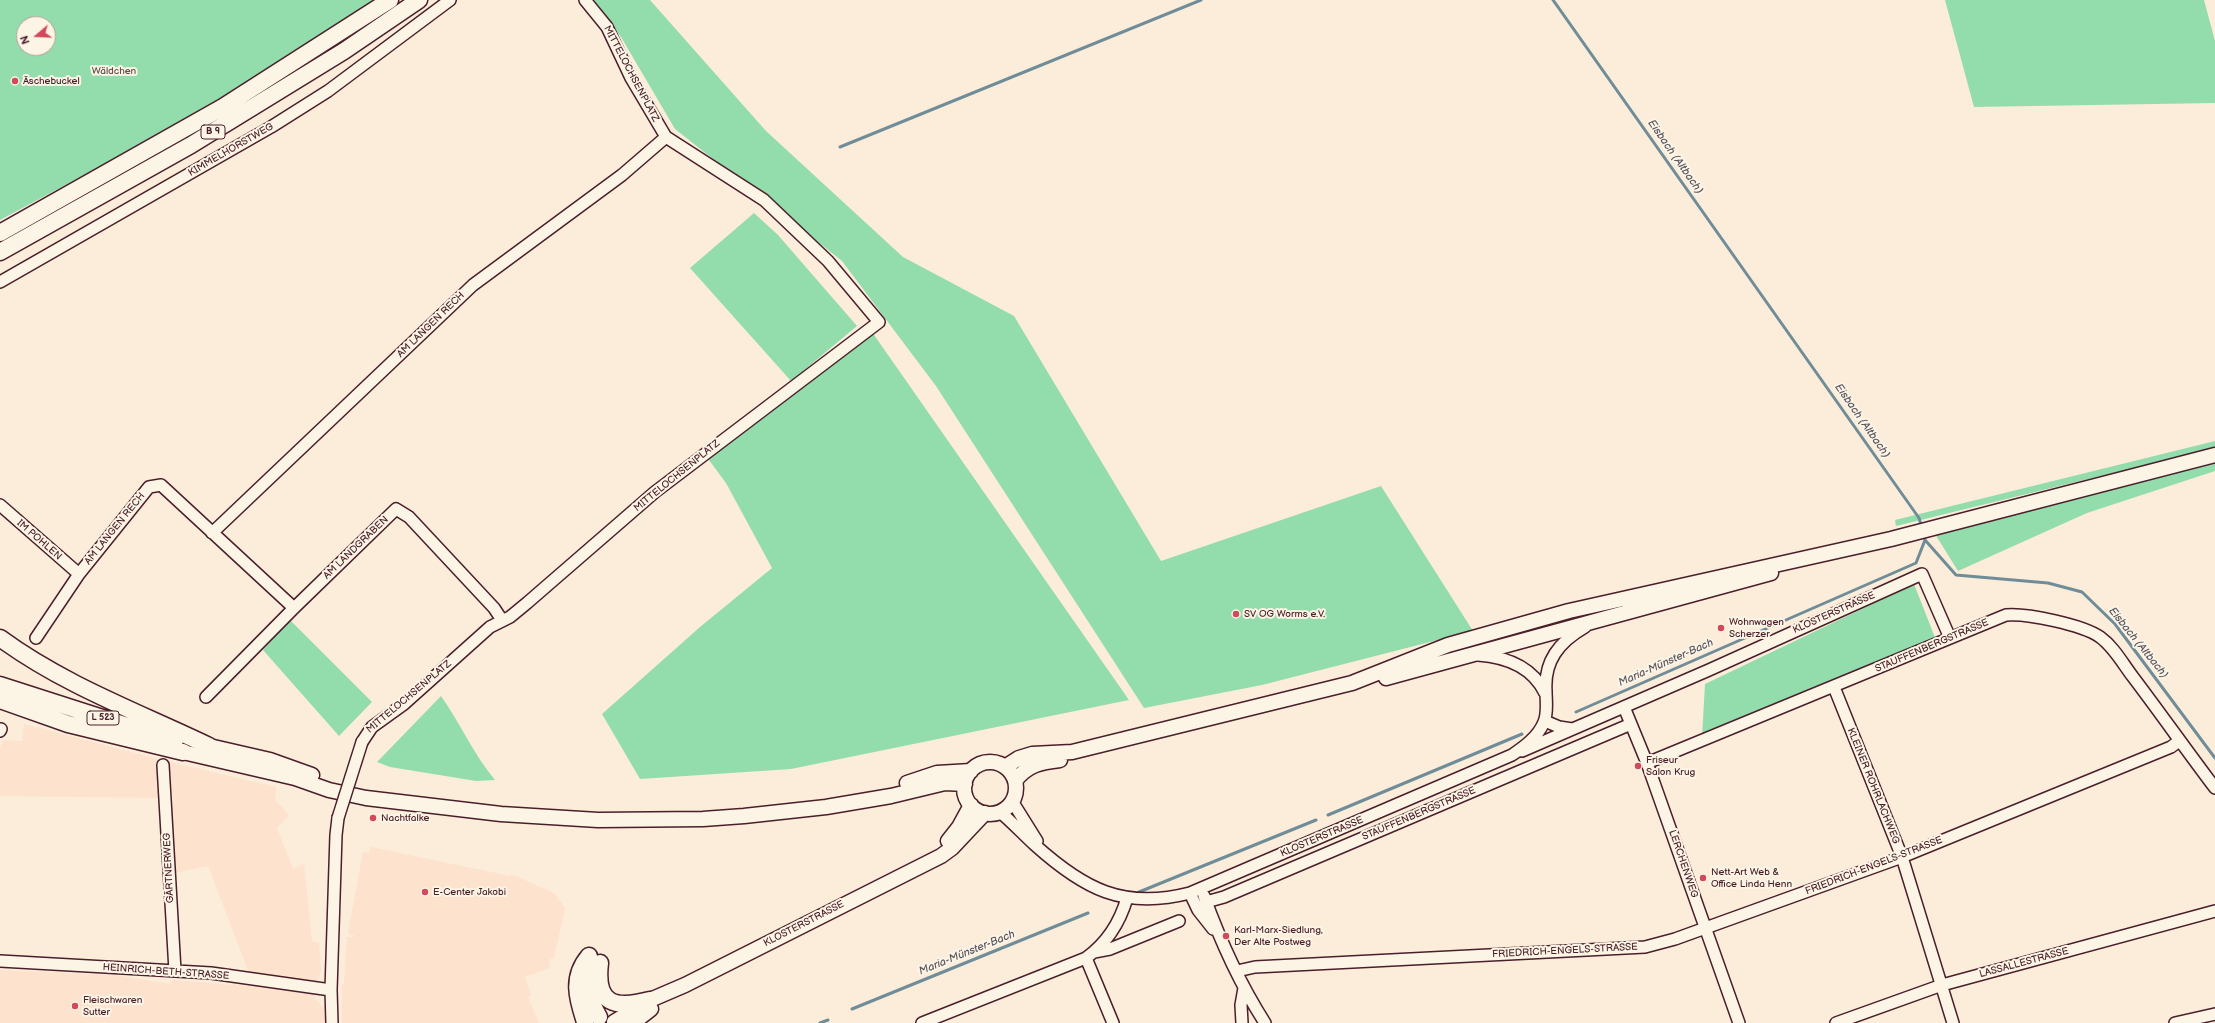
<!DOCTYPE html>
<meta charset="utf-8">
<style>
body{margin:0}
#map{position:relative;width:2215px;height:1023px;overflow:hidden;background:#fcecda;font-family:"Balsamiq Sans",sans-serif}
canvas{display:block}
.north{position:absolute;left:16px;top:16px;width:40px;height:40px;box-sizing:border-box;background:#fcf5e5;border:1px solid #b59f9b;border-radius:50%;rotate:251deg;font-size:11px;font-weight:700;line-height:16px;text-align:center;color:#4a1f2b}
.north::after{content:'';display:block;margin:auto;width:14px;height:18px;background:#d1495b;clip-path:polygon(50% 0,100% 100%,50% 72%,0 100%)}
</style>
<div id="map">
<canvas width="2215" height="1023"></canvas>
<div class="north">N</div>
</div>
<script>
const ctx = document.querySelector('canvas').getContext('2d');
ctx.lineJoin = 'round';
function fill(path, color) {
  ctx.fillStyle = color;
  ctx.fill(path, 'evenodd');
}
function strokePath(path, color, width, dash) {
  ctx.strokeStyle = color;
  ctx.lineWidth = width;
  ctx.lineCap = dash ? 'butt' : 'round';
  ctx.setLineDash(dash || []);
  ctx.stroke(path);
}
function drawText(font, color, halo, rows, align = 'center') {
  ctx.font = font + ' "Balsamiq Sans",sans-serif';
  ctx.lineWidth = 4;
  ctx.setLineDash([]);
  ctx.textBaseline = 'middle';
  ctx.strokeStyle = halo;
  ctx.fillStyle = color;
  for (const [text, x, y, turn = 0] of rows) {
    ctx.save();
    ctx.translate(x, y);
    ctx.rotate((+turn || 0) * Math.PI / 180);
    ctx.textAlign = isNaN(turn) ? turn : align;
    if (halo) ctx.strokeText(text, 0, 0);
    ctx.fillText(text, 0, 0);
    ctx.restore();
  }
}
fill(new Path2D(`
 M24,724l134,35 118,28 -1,13 14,15 -12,13 16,41 11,-5 8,77 7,2 2,27 -2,8 -4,5v16l9,9 2,15h-326v-53l114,5 57,9 1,-4 76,6v-16l-40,-104 -39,8 -4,-76 -165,-2v-48l3,-8 19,1z
 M371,847l139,29 1,-2 43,19 11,15 -11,50 -4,1 -1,9 -24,9 6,18 -3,2 11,26h-197v-38l2,-1 3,-47h6l1,-2 -6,-2 15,-81 6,1z`), '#fde2cd');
fill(new Path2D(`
 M0,0h380l-182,114 -198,106zM24,24h24v24h-24z
 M591,0h59l116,131 137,126 111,59 147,245 220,-75 92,145 -211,54 -118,23 -208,-322 -94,-125 -167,-132 -54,-92z
 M1945,0h259l11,41v62l-241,4z
 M754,213l24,22 79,91 -66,55 -101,-113z
 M872,332l257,368 -338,69 -151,10 -38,-65 98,-87 72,-59 -46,-85 -20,-27z
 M2215,441v7l-319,78 -1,-6z
 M2215,462v9l-128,42 -129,58 -23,-37z
 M1914,584l22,56 -234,97 3,-53z
 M290,620l82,82 -33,34 -76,-86z
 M441,696c19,27 33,59 54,84l-19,1 -86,-14 -13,-5z`), '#93ddac');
strokePath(new Path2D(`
 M1553,0l366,518 3,10
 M840,147l361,-147
 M1924,535l1,5 31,35 92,8 34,9 33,32 100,134
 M1576,712l340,-149 9,-23
 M1328,815l194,-81
 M1139,892l177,-72
 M852,1009l236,-96
 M820,1023l8,-3`), '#6f8d98', 3);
const minor = new Path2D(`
 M0,282l271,-155 57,-36 122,-91
 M0,505l79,69
 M212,533l261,-248 149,-110 44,-38
 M36,638l43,-64 70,-87 12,-2 133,123
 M1478,655c28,2 54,11 67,38
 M1834,687l68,170 51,166
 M206,697l88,-89 102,-99 13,8 85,91 8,12
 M1624,707l23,56 92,260
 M1545,721l14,6 13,2
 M0,731l1,-2
 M362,742l10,-15 32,-23 86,-77 20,-10 17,-14 128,-111 224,-170 -51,-61 -64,-61 -98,-63 -35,-59 -24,-51 -22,-27
 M1522,751l187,-81 213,-96 28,64
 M1647,763l359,-148c21,-2 77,10 94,22 14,10 23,27 33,40 28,37 54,74 82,111
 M163,765l12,206
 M1012,801l25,40
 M1000,812c12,10 23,22 35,33 49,44 88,65 155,48l322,-138c12,-8 26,-18 32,-33 4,-9 2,-21 2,-31 -2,-30 13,-49 39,-64
 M1190,893l8,17 15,19
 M1204,896c16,44 36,88 61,127
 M1206,902l18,-5 407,-173
 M1094,952l16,-3 69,-28
 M1086,958l27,65
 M0,961l211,12 120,17
 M1237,971l18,-4 390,-20 30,-8 227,-82 269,-110 8,-6
 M332,1023l-1,-33 5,-155 2,-17
 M922,1023l164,-65c21,-15 34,-36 41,-60
 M1242,1023l-1,-18 3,-17
 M1836,1023l106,-38 273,-74
 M2175,1023l40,-9`);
const major = new Path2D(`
 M1386,678l385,-105
 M209,746l61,14 42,15
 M183,752l112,26 34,12 37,8 135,16 97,6 105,-1 41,-3 82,-9 65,-11 54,-13 20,1
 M964 788a26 26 0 1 1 52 0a26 26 0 1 1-52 0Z
 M1005,767l14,-9 13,-4 40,-2 280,-69 96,-38 121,-34 322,-72 324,-84
 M1015,781c12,-16 26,-19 45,-21
 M907,783l30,-10 34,-2
 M948,841l11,-14 12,-22
 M614,1022l36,-22 35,-15 256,-129 11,-8 33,-35
 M633,1023l18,-14`);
const highway = new Path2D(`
 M0,233l223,-126 167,-107
 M0,252l191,-107 153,-94 75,-51
 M0,638c64,47 138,74 209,108
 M0,685l137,44 39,9
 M0,700l68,24 115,28
 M600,963c-5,42 15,46 50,37
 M598,966c-15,16 -9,34 1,51
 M585,1022c-8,-24 -14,-45 4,-66`);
strokePath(minor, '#4a1f2b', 14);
strokePath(major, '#4a1f2b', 17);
strokePath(highway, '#4a1f2b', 19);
strokePath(minor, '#fcf5e5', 11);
strokePath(major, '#fcf5e5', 14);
strokePath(highway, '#fcf5e5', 16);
const minorBridge = new Path2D(`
 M338,818l24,-76`);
strokePath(minorBridge, '#4a1f2b', 14, []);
strokePath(minorBridge, '#fcf5e5', 11);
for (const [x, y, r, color] of [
 [15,81,4,"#d1495b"],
 [1236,614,4,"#d1495b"],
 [1721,628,4,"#d1495b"],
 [1638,766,4,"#d1495b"],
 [373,818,4,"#d1495b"],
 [1703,878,4,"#d1495b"],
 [425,892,4,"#d1495b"],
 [1226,936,4,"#d1495b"],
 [75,1006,4,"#d1495b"]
]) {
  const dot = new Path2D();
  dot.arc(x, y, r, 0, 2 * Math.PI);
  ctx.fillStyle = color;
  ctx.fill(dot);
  strokePath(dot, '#fcf5e5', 1.5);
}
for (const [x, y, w] of [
 [213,132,24],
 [103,718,32]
]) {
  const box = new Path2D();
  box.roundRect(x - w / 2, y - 7, w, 14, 3);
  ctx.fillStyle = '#fcf5e5';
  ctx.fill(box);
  strokePath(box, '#4a1f2b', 1);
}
drawText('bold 9px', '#4a1f2b', null, [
 ["B 9",213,132],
 ["L 523",103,718]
]);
drawText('10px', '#5c4e4b', '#fcf5e5', [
 ["Wäldchen",114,71]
]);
drawText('10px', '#4a1f2b', '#fcf5e5', [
 ["MITTELOCHSENPLATZ",631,74,62],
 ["KIMMELHORSTWEG",231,150,-30],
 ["AM LANGEN RECH",431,325,-44],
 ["MITTELOCHSENPLATZ",677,476,-39],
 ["AM LANGEN RECH",115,529,-51],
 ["IM POHLEN",39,540,41],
 ["AM LANDGRABEN",356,548,-44],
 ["KLOSTERSTRASSE",1834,613,-24],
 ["STAUFFENBERGSTRASSE",1932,646,-23],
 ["MITTELOCHSENPLATZ",409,697,-40],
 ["KLEINER ROHRLACHWEG",1873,786,68],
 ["STAUFFENBERGSTRASSE",1419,814,-23],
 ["KLOSTERSTRASSE",1322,837,-23],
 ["LERCHENWEG",1683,864,71],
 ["FRIEDRICH-ENGELS-STRASSE",1874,866,-21],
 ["GÄRTNERWEG",169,868,-93],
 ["KLOSTERSTRASSE",804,924,-27],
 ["FRIEDRICH-ENGELS-STRASSE",1565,951,-3],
 ["LASSALLESTRASSE",2024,963,-15],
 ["HEINRICH-BETH-STRASSE",166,972,4]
]);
drawText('10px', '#4a1f2b', '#fcf5e5', [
 ["Äschebuckel",23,81],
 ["SV OG Worms e.V.",1244,614],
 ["Wohnwagen",1729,622],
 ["Scherzer",1729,634],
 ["Friseur",1646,760],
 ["Salon Krug",1646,772],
 ["Nachtfalke",381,818],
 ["Nett-Art Web &",1711,872],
 ["Office Linda Henn",1711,884],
 ["E-Center Jakobi",433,892],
 ["Karl-Marx-Siedlung,",1234,930],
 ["Der Alte Postweg",1234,942],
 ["Fleischwaren",83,1000],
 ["Sutter",83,1012]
], 'left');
drawText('italic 11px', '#5c5662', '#fcf5e5', [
 ["Eisbach (Altbach)",1675,157,55],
 ["Eisbach (Altbach)",1862,421,55],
 ["Eisbach (Altbach)",2138,643,51],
 ["Maria-Münster-Bach",1666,663,-24],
 ["Maria-Münster-Bach",967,953,-22]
]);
</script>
